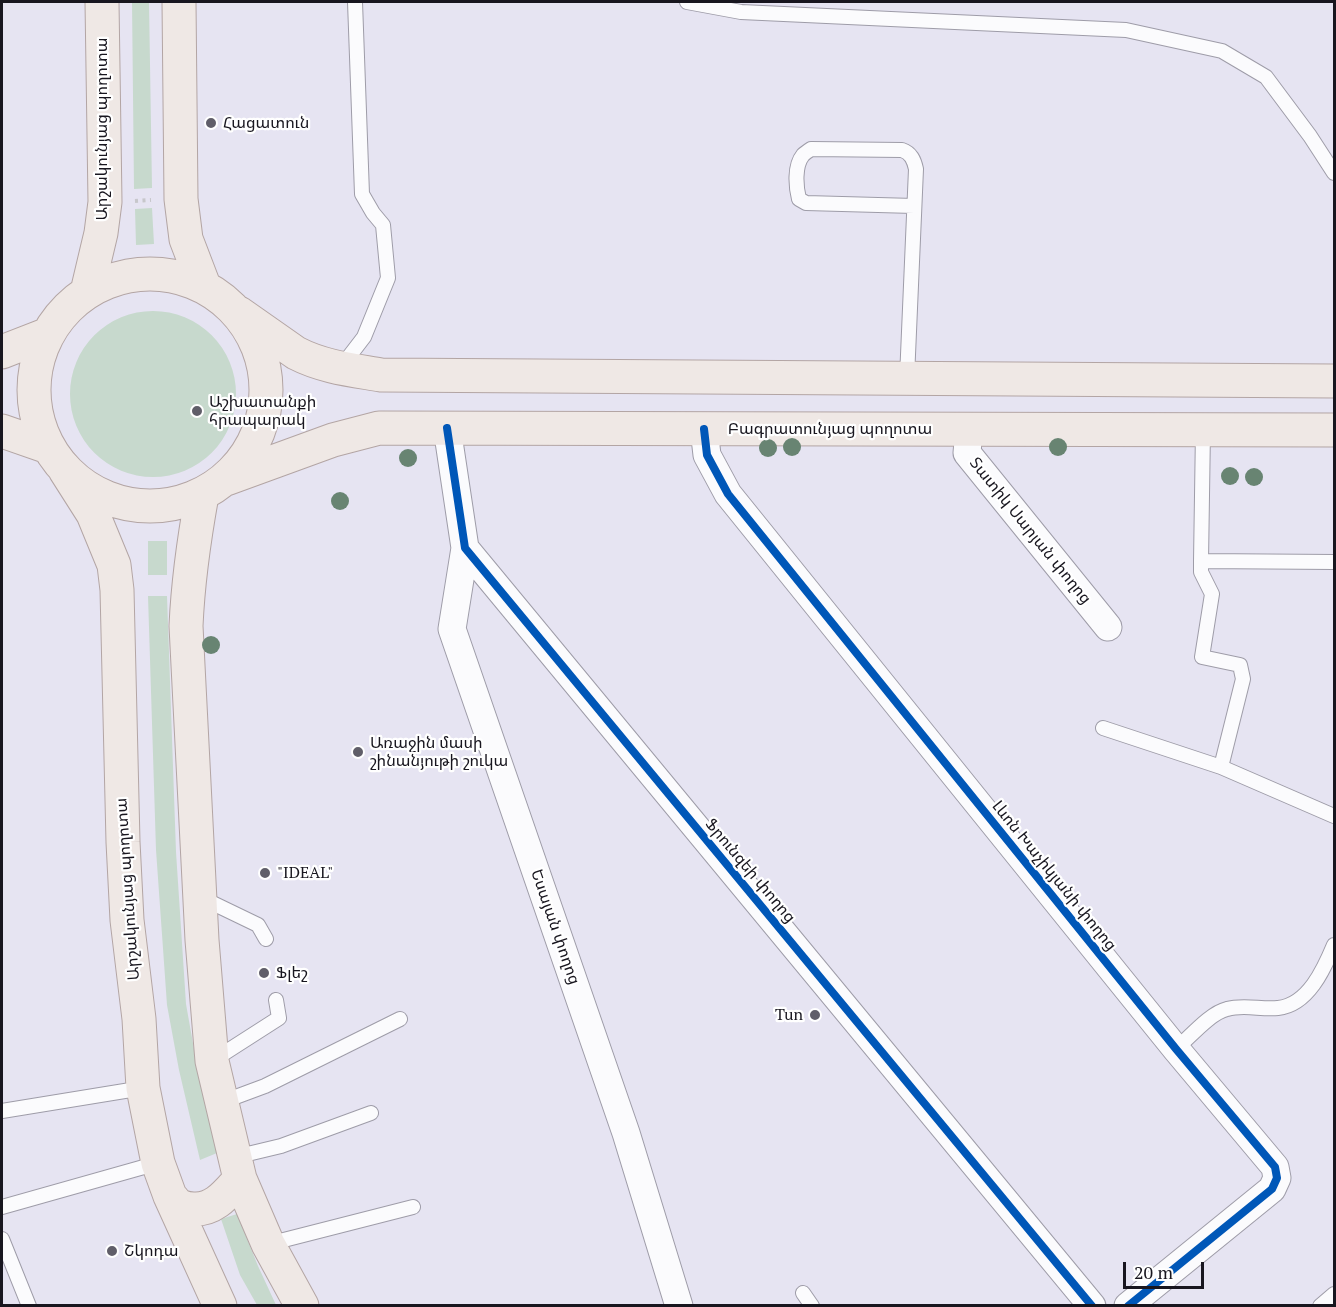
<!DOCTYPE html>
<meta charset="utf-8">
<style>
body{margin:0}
#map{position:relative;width:1336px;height:1307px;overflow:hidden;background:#e6e4f2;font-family:"PT Serif",serif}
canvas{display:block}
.frame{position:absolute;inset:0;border:3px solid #18161f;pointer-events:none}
.scale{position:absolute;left:1123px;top:1262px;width:81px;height:27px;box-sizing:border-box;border:3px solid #18161f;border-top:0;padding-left:8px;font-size:18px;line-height:21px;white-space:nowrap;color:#18161f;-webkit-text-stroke:4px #fff;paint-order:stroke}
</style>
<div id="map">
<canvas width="1336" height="1307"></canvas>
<div class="frame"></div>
<div class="scale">20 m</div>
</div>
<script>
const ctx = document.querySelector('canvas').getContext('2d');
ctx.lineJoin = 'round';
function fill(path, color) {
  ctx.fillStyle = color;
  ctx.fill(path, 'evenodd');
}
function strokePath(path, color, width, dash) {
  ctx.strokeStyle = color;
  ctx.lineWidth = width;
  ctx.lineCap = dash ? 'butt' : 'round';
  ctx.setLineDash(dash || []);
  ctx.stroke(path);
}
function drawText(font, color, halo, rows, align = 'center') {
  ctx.font = font + ' "PT Serif","Noto Sans Armenian",serif';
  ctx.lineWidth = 4.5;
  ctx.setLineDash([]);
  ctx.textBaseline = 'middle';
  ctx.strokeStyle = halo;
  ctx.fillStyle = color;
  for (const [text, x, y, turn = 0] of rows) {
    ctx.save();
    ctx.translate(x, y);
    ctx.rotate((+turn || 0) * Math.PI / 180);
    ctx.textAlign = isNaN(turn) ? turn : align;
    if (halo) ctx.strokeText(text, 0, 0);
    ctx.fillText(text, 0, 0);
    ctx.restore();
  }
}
fill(new Path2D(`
 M132,2h17l3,186 -18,1z
 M152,208l2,36 -18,1 -1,-36z
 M70 394a83 83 0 1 1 166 0a83 83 0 1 1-166 0Z
 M148,541h19v34h-19z
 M148,596h19l9,256 10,152 11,62 20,87 -17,7 -21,-90 -12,-65 -11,-155z
 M237,1214l21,52 18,39h-19l-17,-30 -19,-56z`), '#c7d9cd');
const lane = new Path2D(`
 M687,2l54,10 385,18 96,21 44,26 44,59 24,37
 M341,367l23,-30 24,-59 -5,-53 -10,-12 -11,-19 -7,-192
 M907,378l9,-209c-2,-9 -5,-16 -14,-19l-91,-1c-3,2 -6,4 -8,6 -9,11 -7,32 -4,44l7,4 108,3
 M1203,430l-2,131v11l11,22 -10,63 38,8 3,14 -22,88
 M1201,561l133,1
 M1103,728l118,39 113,49
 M202,898l56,27 8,14
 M1176,1049c14,-12 34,-36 51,-40 17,-5 35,1 51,-1 30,-3 46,-39 56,-63
 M212,1061l67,-43 -3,-18
 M222,1102l43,-16 135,-67
 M2,1111l141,-23
 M235,1157l46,-11 90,-33
 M2,1207l156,-44
 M2,1239l27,67
 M268,1244l145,-37
 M803,1293l9,13
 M1320,1306l14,-12`);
const street = new Path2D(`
 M447,428l18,120 627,758
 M704,429l3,26 21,39 448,555 99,118 2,11 -5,11 -144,117
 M969,429l-2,24 141,174
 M465,548l-13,81 174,504 53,173`);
const primary = new Path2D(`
 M179,2l2,197 5,40 18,47
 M34 390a116 116 0 1 1 232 0a116 116 0 1 1-232 0Z
 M87,292l14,-59 4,-31 -3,-200
 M239,313l57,40c27,14 56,17 85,22l953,6
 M2,352l46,-18
 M2,431l46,16
 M65,470l28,44 21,51 3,25 6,252 4,78 12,99 4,69 15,75 12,33 50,110
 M226,479l107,-39 46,-12 955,2
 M202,495c-8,44 -14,86 -16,131l16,314 10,121 28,118 28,65 34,62
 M170,1196c3,3 6,8 10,10 4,2 10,3 14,3 21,1 33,-16 46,-30`);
strokePath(lane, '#9e9ca8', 16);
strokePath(street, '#9e9ca8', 29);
strokePath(primary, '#b3a5a4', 35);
strokePath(new Path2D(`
 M135,201l16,-1`), '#c7c7cb', 4, [3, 4.5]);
strokePath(lane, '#fbfbfd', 14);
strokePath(street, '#fbfbfd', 27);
strokePath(primary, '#efe8e5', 33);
strokePath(new Path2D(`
 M447,428l18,120 627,758
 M704,429l3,26 21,39 448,555 99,118 2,11 -5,11 -144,117`), '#0057b8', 8);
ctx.fillStyle = '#688472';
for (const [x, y] of [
 [792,447],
 [1058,447],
 [768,448],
 [408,458],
 [1230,476],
 [1254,477],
 [340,501],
 [211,645]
]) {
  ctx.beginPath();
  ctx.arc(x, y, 9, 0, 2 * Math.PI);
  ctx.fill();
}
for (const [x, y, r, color] of [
 [211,123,6,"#605e69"],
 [197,411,6,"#605e69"],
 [358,752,6,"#605e69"],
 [265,873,6,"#605e69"],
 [264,973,6,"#605e69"],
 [815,1015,6,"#605e69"],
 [112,1251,6,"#605e69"]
]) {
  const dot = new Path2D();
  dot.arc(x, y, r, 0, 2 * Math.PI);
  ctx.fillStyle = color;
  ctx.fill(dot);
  strokePath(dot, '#fff', 2);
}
drawText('16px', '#18161f', '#fff', [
 ["Հացատուն",223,123],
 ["Աշխատանքի",209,402],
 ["հրապարակ",209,420],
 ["Առաջին մասի",370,743],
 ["շինանյութի շուկա",370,761],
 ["\"IDEAL\"",277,873],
 ["Ֆլեշ",276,973],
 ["Tun",803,1015,"right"],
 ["Շկոդա",124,1251]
], 'left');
drawText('16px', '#18161f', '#fff', [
 ["Արշակունյաց պողոտա",102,129,-90],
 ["Բագրատունյաց պողոտա",830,429],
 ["Տատիկ Սարյան փողոց",1030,531,51],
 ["Ֆրունզեի փողոց",750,871,50],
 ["Լևոն Խաչիկյանի փողոց",1054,876,51],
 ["Արշակունյաց պողոտա",128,889,-94],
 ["Եսայան փողոց",555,927,71]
]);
</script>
